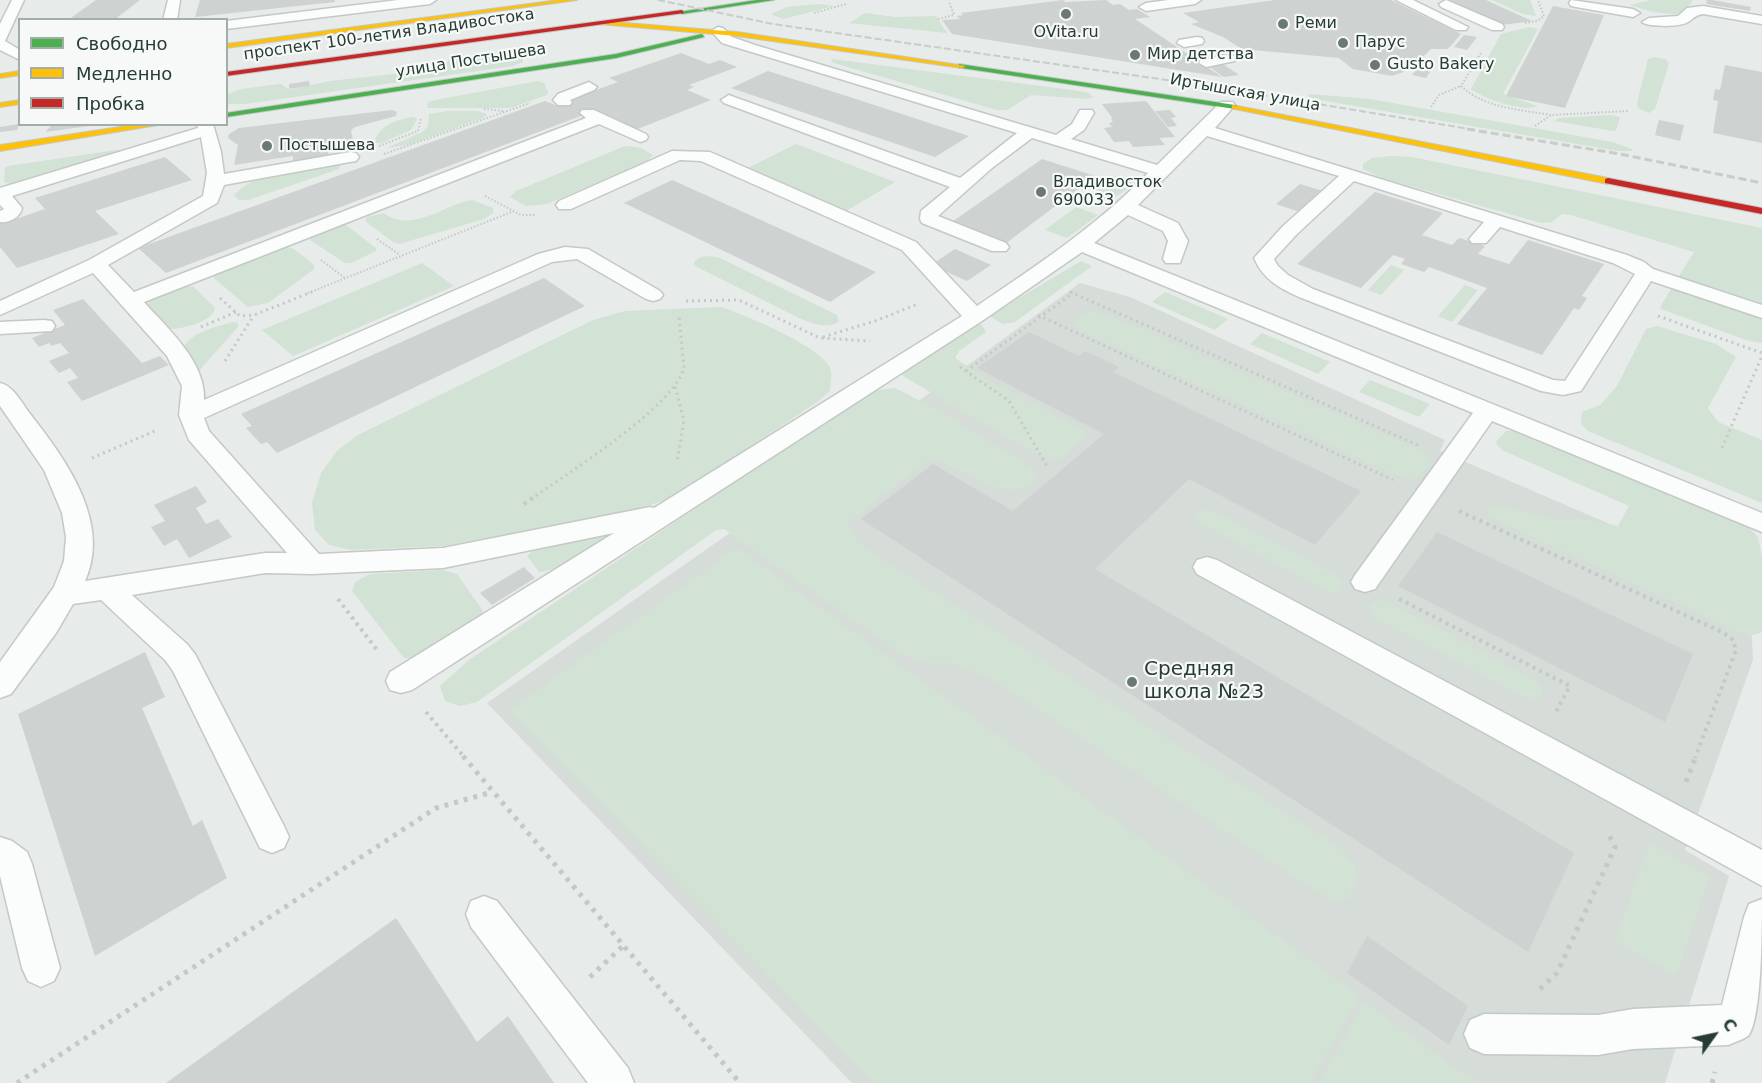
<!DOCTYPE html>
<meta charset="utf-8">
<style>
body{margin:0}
#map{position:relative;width:1762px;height:1083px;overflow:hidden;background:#e7ebe9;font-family:"DejaVu Sans",sans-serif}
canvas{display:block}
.legend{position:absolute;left:18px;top:18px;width:210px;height:108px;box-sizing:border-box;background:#f6f9f7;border:2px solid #a3aea9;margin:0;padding:8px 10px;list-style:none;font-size:18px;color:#273d34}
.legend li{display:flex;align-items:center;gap:12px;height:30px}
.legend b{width:30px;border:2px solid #a3aea9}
.north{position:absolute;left:1684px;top:1005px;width:60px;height:60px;-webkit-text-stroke:4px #f6f9f7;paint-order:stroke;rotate:57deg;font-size:16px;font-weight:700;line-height:24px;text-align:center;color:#273d34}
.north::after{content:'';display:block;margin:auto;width:21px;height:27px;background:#273d34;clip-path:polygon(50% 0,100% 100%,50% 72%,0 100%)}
</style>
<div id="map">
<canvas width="1762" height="1083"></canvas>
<ul class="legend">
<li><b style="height:8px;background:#4caf50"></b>Свободно</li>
<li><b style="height:8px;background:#ffc107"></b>Медленно</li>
<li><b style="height:8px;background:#c62828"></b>Пробка</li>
</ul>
<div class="north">С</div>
</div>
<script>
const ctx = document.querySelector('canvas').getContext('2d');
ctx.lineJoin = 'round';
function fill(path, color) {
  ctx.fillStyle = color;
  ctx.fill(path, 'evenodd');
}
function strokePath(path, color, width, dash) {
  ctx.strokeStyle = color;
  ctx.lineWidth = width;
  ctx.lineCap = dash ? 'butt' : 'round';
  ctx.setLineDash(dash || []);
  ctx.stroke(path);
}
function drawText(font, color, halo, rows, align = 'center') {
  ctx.font = font + ' "DejaVu Sans",sans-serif';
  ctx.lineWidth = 4.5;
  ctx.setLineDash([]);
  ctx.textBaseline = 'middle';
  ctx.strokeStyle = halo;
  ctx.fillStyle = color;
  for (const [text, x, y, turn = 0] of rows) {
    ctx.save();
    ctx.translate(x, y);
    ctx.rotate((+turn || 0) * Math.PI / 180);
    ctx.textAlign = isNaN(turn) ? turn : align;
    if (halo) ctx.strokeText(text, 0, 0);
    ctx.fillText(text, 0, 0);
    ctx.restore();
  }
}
fill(new Path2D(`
 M1080,283l50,14 315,143 -5,11 309,133 4,76 -68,190 44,26 -64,207h-813l-365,-380 437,-306z`), '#d6dcd8');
fill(new Path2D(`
 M1492,0h38l6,16 -13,-2z
 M1651,0h42l-12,15 -28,-3 -23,-7z
 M818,4l16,2 -51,13 -12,-5 16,-7z
 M865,13l30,4 41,-1 11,17 -98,-10z
 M1530,27l8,2 -35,65 34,12c-14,6 -54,-7 -66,-17l30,-55z
 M493,53l26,2 4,2v5l-10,4 -268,38h-18v-10l14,-5 39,-5 10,6 40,-9 100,-11 10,-2 10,-8z
 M1654,57l11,2 4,4 -14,46 -6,4 -11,-5 -1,-5 11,-44z
 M832,59l240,31 17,3 4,4 -6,2 -56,-4 -24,15h-10l-163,-47 -3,-2z
 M538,81l6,2 4,9 -1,3 -37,13h-83l1,-6 7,-2z
 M1309,94l61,5 242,43 20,7 1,2h-15l-304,-52 -6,-3z
 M448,111h29l10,3 -2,3 -77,28 -21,3 35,-16 6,-6 1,-12z
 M1610,115l10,2 -4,13 -2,1 -60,-10 5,-3z
 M414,117l3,2 -6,11 -30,13h-6c2,-18 24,-24 39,-26z
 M796,144l99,38 -49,29 -100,-42z
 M625,146l16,2 12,7 -6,6 -100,43 -21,2 -16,-9 6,-6z
 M116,150h11l-110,36 -13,-4 1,-14 3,-2z
 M1391,156l21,1 350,71v115l-13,-2 -88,-32 -1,-2 34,-55 -123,-37 -9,-1 -10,8 -11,1 -159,-45 -19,-9v-5l9,-6z
 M332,163l8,2 -1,4 -91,31h-9l-5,-5c24,-25 66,-26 98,-32z
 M1114,176l21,7c-17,13 -26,21 -48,14z
 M472,200l21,8v5l-9,6 -85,25 -6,-2 -28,-21 2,-4 17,-4c27,21 59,-8 88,-13z
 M1076,207l22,8 -31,23 -22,-8z
 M340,224l6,1 30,23v3l-25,12h-6l-35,-23 1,-4z
 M287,247l7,2 20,16v4l-46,34 -20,4 -34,-29v-5l64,-25z
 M710,256l10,2 117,57 2,7c-14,7 -24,2 -38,-3l-106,-53 -1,-4 7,-5z
 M1081,261l11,5 -77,56 -12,2 -14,-8z
 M422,263l32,23 -161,70 -31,-26z
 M1391,265l13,5 -23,25 -13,-5z
 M1465,285l13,5 -26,32 -14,-6z
 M184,286l10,1 21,21c-2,14 -33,21 -46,21l-20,-23 -1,-5 6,-5z
 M1165,292l63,27 -13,11 -63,-28z
 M721,307c22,7 101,40 109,61 3,6 0,16 0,23l-13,11 -127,85 -21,11 -21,8 -50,11 -155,29 -91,4 -23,-5 -14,-15 -3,-27 9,-30 16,-22 21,-16 235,-115 32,-9z
 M1088,310l35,11 304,132 5,6 -2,7 -15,14 -15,-3 -321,-147 -3,-4 2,-8z
 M233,322l5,1v4l-42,47 -12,-26c4,-15 34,-22 49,-26z
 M977,324l5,1 4,7 -27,19 -4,7 36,24 92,47 3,5 -3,5 -25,21 -19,-4 -136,-80 -2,-4z
 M1657,326l59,18 20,13 -28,51 10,14 44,18v63l-174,-72 -7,-7 1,-12 18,-7 17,-19 29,-57z
 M1262,333l68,29 -12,12 -68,-30z
 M1370,380l60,24 -11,13 -60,-25z
 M895,388l45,23 95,59c2,7 2,12 -5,16 -30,15 -61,-16 -88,-24 -5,-2 -9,-2 -14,-1l-81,62 7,14 16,15 468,294 16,17 3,20 -9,16 -16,2 -342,-223 -39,-15h-25l-26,-10 -176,-124 -8,1 -239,172 -17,4 -15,-5 -5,-15 29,-26 402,-269z
 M1506,431h6l237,97 9,9 4,21v74l-10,3 -11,-2 -252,-116 -2,-7 10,-5 56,14h27l38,7 11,-20 -125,-55 -7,-6 -1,-4z
 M1204,509l10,2 119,62 10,10 -3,8 -12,1 -130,-70 -3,-8z
 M603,534h10c-23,15 -46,35 -74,38l-12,-16 7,-6z
 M737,548l623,448 -50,87h-435l-366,-373z
 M443,570l14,4 26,37 -3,12 -59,35h-17l-52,-67 3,-9 15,-8z
 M1376,600l12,3 142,74 13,11 -2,10 -13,1 -156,-83 -4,-10z
 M1650,843l59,34 -33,99 -61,-36z
 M1364,1002l113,81h-158z`), '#d2e2d5');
fill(new Path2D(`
 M96,0h44l-26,20h-46z
 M200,0h135v2l-140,15z
 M1063,0l2,2 41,-2 7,5 7,-1 9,6 8,-1 13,8 -15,2 87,58 -270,-43 -10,-14 18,-1 -3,-3 6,-1 -2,-2z
 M1275,0h116l70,34 -13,15h-17l-22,21 -17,6 -39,-7 -14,-11 -97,-9 -19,-12 -32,-13 8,-2 -16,-9z
 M1449,0h37l46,21 -30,4z
 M1707,0h5l39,7 -1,4 -44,-7z
 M1553,6l51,9 -39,93 -59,-12z
 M1464,35l13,2 -10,13 -13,-3z
 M681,53l28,11 11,-4 17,7 -48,18 5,2 -7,3 24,10 -76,30 -41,-19 -428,162 -28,-25 407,-147 10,4 63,-23 -9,-4z
 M1223,64l16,11 -15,2 -16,-11z
 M1420,65l13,2 -7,11 -14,-3z
 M1725,65l37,7v71l-49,-10 5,-32 -5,-1 2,-11 5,1z
 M768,71l91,29 110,36 -34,21 -204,-69z
 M309,81l1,5 -21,3v-5z
 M1146,101l29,36 -16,1 6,7 -32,2 -4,-6 -15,1 -10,-14 8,-1 -3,-4 4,-1 -2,-3h2l-11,-15z
 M392,110l5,2 -1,4 -41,11 -4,3 3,16 -26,4 1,8 -36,6v-8l-59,9 4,-20 -10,-7 1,-4 10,-6z
 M1170,110l6,7 -5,1 6,8 -9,1 -13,-16z
 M1659,120l25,5 -4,16 -25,-6z
 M19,124l-2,6 -17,2v-5z
 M89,124v2l-44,6 8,-8z
 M165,157l27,23 -97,31 24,23 -102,34 -17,-21v-33l7,8 38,-13 -10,-11z
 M1042,159l53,17 -90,68 -56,-20z
 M672,180l29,13 175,79 -46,30 -206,-99z
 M1300,184l23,7 -23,21 -24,-8z
 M1375,192l68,21 -21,22 30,10 7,-7 26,8 -7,8 31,10 19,-24 76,24 -22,32 5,2 -8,12 -5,-2 -32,47 -85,-31 30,-36 -58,-21 -5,5 -23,-8 4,-5 -12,-4 -32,33 -64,-24z
 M955,249l36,16 -24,16 -36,-16z
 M544,278l41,28 -308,147 -10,-11 -6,2 -15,-16 6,-2 -11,-12z
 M83,299l59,64 18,-7 9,9 -87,36 -15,-19 11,-4 -8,-10 -11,5 -10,-12 20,-8 -9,-10 -9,3 -2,-3 -10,4 -7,-9 33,-13 -12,-15z
 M1029,332l50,24 6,-5 34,16 -6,5 248,119 -46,54 -126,-66 -94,90 479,284 -46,99 -667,-433 72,-55 80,47 91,-77 -127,-66z
 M196,486l11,16 -11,6 10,16 12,-5 14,18 -43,21 -12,-19 -13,7 -13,-19 14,-6 -11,-16z
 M1437,532l256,122 -28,68 -267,-136z
 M524,567l11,11 -43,27 -12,-12z
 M145,652l20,45 -23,11 51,118 9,-6 25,58 -132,78 -77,-242z
 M396,918l81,124 31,-26 46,67h-388z
 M1367,936l101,70 -19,39 -102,-72z`), '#ced2d0');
const lane = new Path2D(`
 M12,0h12l-19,41 15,9v10l-20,-10v-26z
 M168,0h12l-3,20h-14z
 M398,0h38l-6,4 -204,25v-8z
 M1168,0h33l-6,4 -49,7 -7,-4 7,-4z
 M1396,0h17l55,27 -2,3h-10z
 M1446,0l56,24 2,3 -2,3h-10l-51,-23 -2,-3z
 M1571,0l62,9 7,4 -7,4 -57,-10 -5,-1 -2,-3z
 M1703,6l59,10v8l-59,-10c-9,1 -10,6 -17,9 -8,4 -38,4 -44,-1l7,-4 29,-2 9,-8z
 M718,27l5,1 9,9 23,8 301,90 16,-11 8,-14h12l2,3 -10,17 -13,9 86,26 64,-63h12l2,3 -20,23 412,127 17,7 9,7 109,36v13l-111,-37 -70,110 -18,4 -22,-4 -242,-94c-20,-9 -36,-18 -45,-39l29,-32 56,-50 -132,-40 -69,69 40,18 10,18 -8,22h-14l-3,-4 5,-18 -5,-10 -35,-16 -34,28 668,270v19l-270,-111 -117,168 -10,3 -10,-3 -4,-7 4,-7 118,-162 -391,-161 -100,69 -570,369 -11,3 -11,-3 -4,-9 4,-9 224,-139 -171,35 -131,6 -47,-1 -133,22 55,49 8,10 89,172 5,11 -5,11 -12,5 -12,-5 -87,-177 -8,-11 -64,-60 -28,4 -17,29 -45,61 -11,4v-36l54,-75 10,-26 2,-24 -4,-24 -18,-43 -44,-64v-23c14,3 22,21 31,32 34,44 81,107 54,166l180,-28h22l-98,-113 -10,-25 3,-29 -15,-30 -74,-83 -93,42v-14l89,-41 114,-64 4,-23 -6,-36 -189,59 10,12c-2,10 -13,15 -22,14v-11l4,-2 -4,-4v-17l198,-60 -1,-4h16l8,28 3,22 126,-22 6,1 3,4 -3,4 -6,1 -126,23 -7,18 -109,62 26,27 452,-174 -6,-5 2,-3h12l52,24 2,3 -2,3 -6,2 -41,-18 -455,178c24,27 62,60 60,98l334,-146 27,-7 23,2 72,42 3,4 -3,4 -7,2 -7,-2 -69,-40 -25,3 -348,156 5,13 110,123 124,-6 207,-41 4,1 308,-192 -60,-66 -201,-89 -21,-1 -109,49h-12l-3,-4 3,-4 113,-50 38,1 206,90 61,64c60,-41 120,-80 171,-133l-116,-35 -40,30 -54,48 68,27 3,4 -3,4h-14l-70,-28 -2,-4 1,-8 29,-24 -226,-84 -3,-3 8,-5 5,2 226,81 57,-45 -295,-90 -11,-12zM1354,181l130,41 -15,17 3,4h14l14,-16 113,36 22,11 -70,107 -12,-1 -240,-91 -25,-14 -10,-9 -4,-7 23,-25z
 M1197,37l5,1 2,3 -2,3 -18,3 -7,-4 2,-3z
 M1230,54l7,4 -2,3 -29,6 -7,-4 2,-3z
 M589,82l8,5 -3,3 -24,10 2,2 -2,3h-12l-5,-5 5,-6z
 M44,320l8,1 3,5 -3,5 -52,3v-12z
 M1207,557l10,3 545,290v36l-565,-312 -4,-7 4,-7z
 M0,837l12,4 15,11 5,12 28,104 -6,13 -13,6 -13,-6 -6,-13 -22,-92z
 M484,896l13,5 131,167 6,15h-46l-117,-156 -5,-13 5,-13z
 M1762,899c0,30 0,116 -13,136 -6,5 -14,7 -21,10l-95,4 -35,6 -114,-1 -14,-6 -6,-14 6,-14 14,-6 114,1 35,-6 89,-4 22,-88 5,-13z`);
const fast = new Path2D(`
 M757,0h17l-92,14 -3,-2z
 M702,34l2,3 -88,21 -390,59v-4l390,-59z
 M959,64l276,41 4,2 -4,2 -273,-41h-3z`);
const slow = new Path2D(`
 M559,0h18l-351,48v-4z
 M601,21l136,11 229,34 -4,2 -225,-32 -138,-12z
 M20,71v4l-20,3v-4z
 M20,100v4l-20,3v-4z
 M1232,105l376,73 4,3 -4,3 -373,-75h-3z
 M140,124h24l-164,27v-6z`);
const jam = new Path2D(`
 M682,10l2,3 -458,63v-4z
 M1608,178l154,30v6l-157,-31v-4z`);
strokePath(lane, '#c4c8c6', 3);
strokePath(fast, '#c3c8c6', 2);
strokePath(slow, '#c3c8c6', 2);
strokePath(jam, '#c3c8c6', 2);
strokePath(new Path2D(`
 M814,13l32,-9
 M938,19l16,-4 -5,-13
 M1525,23l12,-2 7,-5 -6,-16
 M1481,53l-20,33c25,23 58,23 90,29
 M1431,107l8,-12 22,-9
 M484,109l20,2
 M1535,126l16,-11 77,-4
 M379,146l39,-15 3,-13
 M384,154l146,-51
 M485,196l36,19h15
 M377,239l23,16
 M321,260l24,18
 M1070,292l3,1
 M308,293l206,-82`), '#c3cac6', 2, [1.5, 2]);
strokePath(new Path2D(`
 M1070,292l348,153
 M220,298l20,18 14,-1 58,-23
 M686,301l53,-1 81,38 50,3
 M1038,315l355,165
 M1658,316l104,37
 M201,327l35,-15
 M823,337l52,-16 43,-17
 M225,361l29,-46
 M960,367l49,34 38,65
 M966,371l107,-78
 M675,387l9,33 -7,42
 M1722,448l40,-92
 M92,458l65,-28
 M531,499c34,-24 146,-94 153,-132l-5,-51`), '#c3cac6', 3, [2, 4]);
strokePath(new Path2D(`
 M524,504l10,-7
 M1459,511l265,122 9,7 3,10 -41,108
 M338,599l39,51
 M1399,599l171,87 -14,26
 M426,712l39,46`), '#c3cac6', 4, [3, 4.5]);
strokePath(new Path2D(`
 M463,756l277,327
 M1686,782l10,-26
 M590,977l33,-31
 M1540,989l17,-16 58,-126 -7,-14
 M17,1083l419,-275 56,-16
 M1712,1083l3,-11`), '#c3cac6', 5, [4, 6]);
fill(lane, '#fbfcfc');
fill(fast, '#4caf50');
fill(slow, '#ffc107');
fill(jam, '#c62828');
strokePath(new Path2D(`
 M658,0l115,24 429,61 274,45`), '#c8ccca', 2, [7, 3]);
strokePath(new Path2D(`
 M1467,129l153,25 142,29`), '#c8ccca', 3, [8, 4]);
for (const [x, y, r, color] of [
 [1066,14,6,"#6a7a73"],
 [1283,24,6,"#6a7a73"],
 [1343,43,6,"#6a7a73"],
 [1135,55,6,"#6a7a73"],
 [1375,65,6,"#6a7a73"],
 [267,146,6,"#6a7a73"],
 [1041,192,6,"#6a7a73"],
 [1132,682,6,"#6a7a73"]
]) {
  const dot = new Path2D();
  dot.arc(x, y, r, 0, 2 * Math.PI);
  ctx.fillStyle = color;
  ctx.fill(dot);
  strokePath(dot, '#f6f9f7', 2);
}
drawText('16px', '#273d34', '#f6f9f7', [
 ["Реми",1295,24],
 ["OVita.ru",1066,33,"center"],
 ["Парус",1355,43],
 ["Мир детства",1147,55],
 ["Gusto Bakery",1387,65],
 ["Постышева",279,146],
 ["Владивосток",1053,183],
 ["690033",1053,201]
], 'left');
drawText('16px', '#273d34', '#f6f9f7', [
 ["проспект 100-летия Владивостока",389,35,-8],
 ["улица Постышева",471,61,-9],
 ["Иртышская улица",1245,93,10]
]);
drawText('20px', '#273d34', '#f6f9f7', [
 ["Средняя",1144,670],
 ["школа №23",1144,693]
], 'left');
</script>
